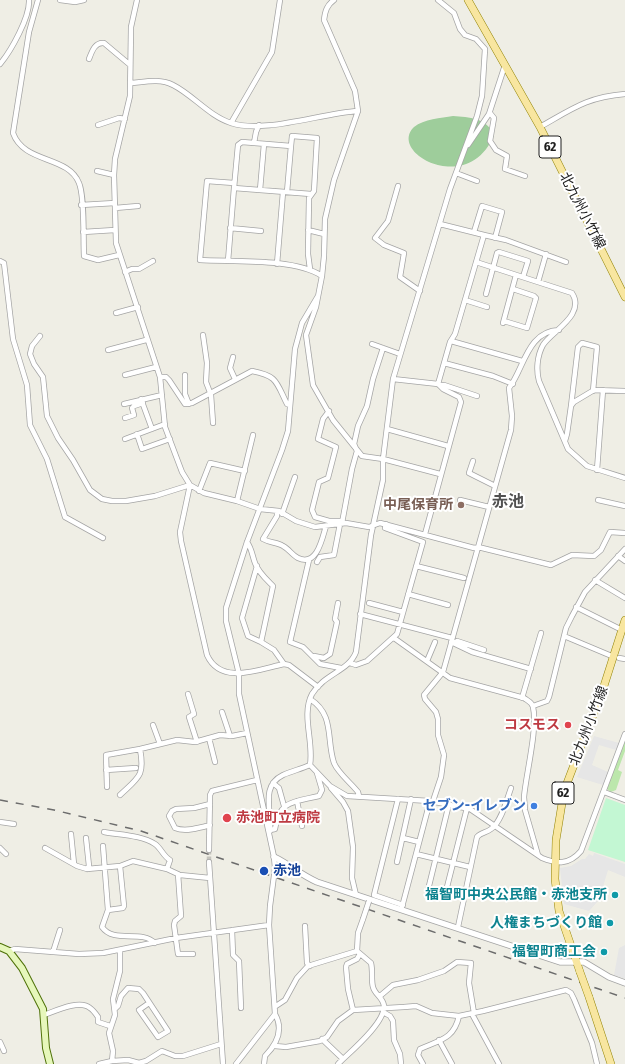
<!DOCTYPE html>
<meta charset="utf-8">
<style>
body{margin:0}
canvas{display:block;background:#efeee5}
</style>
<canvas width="625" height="1064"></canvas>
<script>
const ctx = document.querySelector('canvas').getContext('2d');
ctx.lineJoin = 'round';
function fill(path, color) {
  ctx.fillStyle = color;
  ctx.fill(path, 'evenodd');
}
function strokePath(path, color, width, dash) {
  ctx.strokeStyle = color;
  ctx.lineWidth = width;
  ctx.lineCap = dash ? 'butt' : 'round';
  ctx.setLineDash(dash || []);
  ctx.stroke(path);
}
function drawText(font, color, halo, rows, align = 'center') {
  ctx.font = font + ' "Fira Sans Condensed","Noto Sans JP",sans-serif';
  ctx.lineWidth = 4;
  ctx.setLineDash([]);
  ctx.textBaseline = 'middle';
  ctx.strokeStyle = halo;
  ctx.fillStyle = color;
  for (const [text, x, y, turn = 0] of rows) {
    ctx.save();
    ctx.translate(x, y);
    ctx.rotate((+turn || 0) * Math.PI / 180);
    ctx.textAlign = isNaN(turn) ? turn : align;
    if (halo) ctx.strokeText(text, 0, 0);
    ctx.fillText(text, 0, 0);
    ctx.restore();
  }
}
fill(new Path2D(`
 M625,740v11l-7,19 4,2 -6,18 -5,2 -4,-3z`), '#bce7ac');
fill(new Path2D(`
 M453,116c16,1 34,2 41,19 -25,62 -107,18 -80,-8 10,-8 27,-9 39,-11z`), '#9ecd9b');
fill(new Path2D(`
 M606,798l19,7v57l-37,-12z`), '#c3f7d3');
fill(new Path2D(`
 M594,736l25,7 -3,7 -17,-5 -7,20 16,7 -5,13 -26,-8z
 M594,853l31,11v13l-17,-7 -9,30 -10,11 -25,-7 -4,-36 11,-2 11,-7h3l4,-5 4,2z
 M625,945v34l-11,-4 5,-27z`), '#e6e6e6');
strokePath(new Path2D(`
 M209,850v12`), '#c5c4bd', 4.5, [4.5, 2]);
const minor = new Path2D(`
 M38,0l-9,32 -16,101c11,31 55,22 66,50 6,14 4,56 5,73l14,4 21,-5
 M60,0l15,2 9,-2
 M137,0l-6,27 -1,69 -15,63 -1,16 2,68 44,134 5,50 17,45 8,13 14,8 33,8 23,8 19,2 17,10 19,6 31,-4 23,4 11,-4 94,25 4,-1 73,18 21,-10 22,1 7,-6 9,-18 15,1
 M334,0c-7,5 -9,11 -10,20l31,71 3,20 -24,69 -9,39 -1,37 -2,20 -6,31 -10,28 7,50 20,35 29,36 21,3 57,15
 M89,59c3,-8 6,-17 15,-16l25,21
 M0,64c11,-13 30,-47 29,-64
 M131,83c13,-1 29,-5 42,2 20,10 36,31 58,38 33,11 91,-10 127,-12
 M490,113l4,5 -4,23 6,9 11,6 -2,13 20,7
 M231,123l41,-71 8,-52
 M98,125l21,-7 6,1
 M540,127c32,-18 47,-30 85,-33
 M254,143l2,-11 3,-7
 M468,145l21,-31 16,-49
 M97,171l17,4
 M456,173l21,8
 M234,183l-27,-2 -7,79c34,2 94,-2 122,16
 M398,186l-10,35 -13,17 9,7 20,8 -4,24 20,14
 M260,190l4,-46
 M287,192l4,-46
 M81,205l34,-2
 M115,208l23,-2
 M230,228l31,3
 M308,230l16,4
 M83,232l32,-2
 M474,232l8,-26 20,6 -7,26
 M484,235l22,5 60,22
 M0,261l4,2 9,76 14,46 3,40 17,34 18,58 38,21
 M228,261l6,-73
 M476,262l96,31c14,22 -20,38 -29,52 -6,11 -7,25 -4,36l29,68 19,17 38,12
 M277,264l6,-72
 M310,269l-2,-15 1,-56 5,-7 3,-53 -25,-2 -1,10 -49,-4 -4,3 -4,43 77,6
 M125,272l7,-3h7l14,-8
 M538,282l8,-28
 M486,294l11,-41 2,-1 29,9 -5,16
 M465,300l22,7
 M116,313l22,-6
 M504,321l23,7 9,-30 -2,-2 -21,-7
 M503,323l13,-48
 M203,335l4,28 -1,19 5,13 2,28
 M40,336l-8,10 -2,8 4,10 9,13 4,39 11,22 15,22 17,30 12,9 10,2h14l29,-5 35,-11
 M451,341l71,20
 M372,344l28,10
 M108,350l38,-10
 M233,357l-3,11 5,11
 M444,363l49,13 20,8
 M125,375l31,-8
 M185,375v19l4,10
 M160,377h6l3,3 16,24 7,-1 60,-32c26,5 24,11 35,33l3,1
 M393,379l45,5 5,5 16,8 2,5 -36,132
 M438,384l12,-42 5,-8 29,-99 -44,-11
 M439,385h5l33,11
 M141,399l11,30
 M124,404l38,-9
 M571,406l7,-59 4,-4 15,4 -4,44
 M329,411l-6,8 -5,20 18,8 -8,31 -9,4 -7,28 3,7 14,4h13
 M125,418l9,-3 -2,-7 2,-2 9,-3
 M387,429l61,17
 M137,434l5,15 28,-10
 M125,439l40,-15
 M565,441l2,-7 4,-28 3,-4 20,-12 31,1
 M473,461l-4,12 26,13
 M597,470l6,-80
 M190,485l-10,47 1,9 26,114c14,31 53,14 77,9l5,1 29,22
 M199,491l11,-28 35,8
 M460,500l29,7
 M598,500l27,6
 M237,501l16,-66
 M277,511v5l-14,23c7,4 14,3 20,7 6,3 9,9 15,12 19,9 24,-19 28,-32
 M282,514l13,-37
 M342,523l10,-54 5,-18 -3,-7 4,-18 9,-20 6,-27 10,-31
 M247,542c5,7 5,13 8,21 3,9 11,16 18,23l-12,56 13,8 10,14
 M618,556l7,5
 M309,560l-19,82 13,5 17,17 21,4
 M317,562l3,-5 14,-2 6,-31
 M257,566l-15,52 6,18 13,6
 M416,566l48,12
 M595,580l30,18
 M408,594l40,11
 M369,603l34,9
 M576,607l46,23
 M360,614l92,24
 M564,636l50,21
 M394,638l56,40 74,20c4,3 8,4 9,9 5,21 -7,67 -9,90l1,13 13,45
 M451,642l21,10 59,17
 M454,643l3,-2 27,9
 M314,656l10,2 6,-4 7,-32 -2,-3 3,-16
 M619,658l6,1
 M427,661l8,-19
 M350,663l6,2 11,-4 30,-27 26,-92 -38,-14 1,-4
 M188,694l6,20 -5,3 8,25
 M522,698l19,-65
 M310,699c25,16 16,40 24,64 4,10 17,20 24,29l1,4
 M533,706l14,-5 2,-4 17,-69 6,-12 13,-24 40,-43
 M222,712l8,24
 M153,725l7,19
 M209,738l6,24
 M310,765c4,-23 -9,-50 2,-71 12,-20 37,-23 44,-42l15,-117 12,-55v-21l10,-80 57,-190 27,-73 5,-20 3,-47 -9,-10 -11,-4 -5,-6 -6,-16 -16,-13
 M310,765l20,21 17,10 83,5 40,8 72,49c15,6 27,7 39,-7l44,-117
 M106,770l30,-2
 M273,783l6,5 5,18
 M107,787l-1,-32 34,-6 37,-9 18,2 25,-7 12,1 15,-3
 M331,788l12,14 5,9 5,36 -1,31 4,17
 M604,792l21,8
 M120,795c19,-18 25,-19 20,-46
 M398,799l-24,96 29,10
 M297,801l5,25
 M433,801l8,-24 3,-22 -6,-20v-16l-2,-7 -11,-13 -1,-4 19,-23 68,-242 1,-14 -3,-28c15,-19 18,-57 50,-58
 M0,822l14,2
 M210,825c-11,3 -25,7 -35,3l-6,-12 3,-5 4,-2 18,-1 16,-4
 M270,830l5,-1c4,-29 19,-27 44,-33l3,-6 -5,-17
 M270,831c2,-20 -10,-45 13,-56 9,-4 18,-6 27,-10
 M104,832c16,3 37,3 51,12 6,4 8,12 15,16l-3,9
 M71,834l3,30
 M86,838l3,28 -2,3
 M403,838l16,4
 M103,846l5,64 -6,17c12,17 39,2 53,16
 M0,848l6,6
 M45,848l32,18 10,3 33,-3 13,-5 34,8 13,6 30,3
 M209,850l1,-55 2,-4 45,-11
 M416,854l54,13
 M209,862l14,202
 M397,862l14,-63
 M178,874l3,42 -6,5 -1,4 4,29h15
 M446,891l21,-83
 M427,894l22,-90
 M402,907l28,-106
 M108,910l15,-2 1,-2 -4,-40
 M305,926l2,37 3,3
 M458,927l19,-90c4,-5 9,-4 14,-8 10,-6 16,-30 20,-41
 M232,930l1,25 6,6 2,47
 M9,951l6,-2 64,5 24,-1 73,-15 93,-13
 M53,952l7,-22
 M380,996l13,-11 25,-5 26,-9 13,-9 14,1 -2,20 5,30
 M276,1006l9,-6 12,-22 11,-12 49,-15
 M115,1009l3,-3 3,-10 7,-8 11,1 4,4 25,38 -10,6 -19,-27 10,-7
 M353,1010l-5,-21 -2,-22 1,-3 10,-5 3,-5
 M383,1012l7,4 3,5 1,19 6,14 1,10
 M472,1014l27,50
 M44,1015c11,-4 36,-16 46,-7 3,2 6,6 8,9v5l12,4
 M322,1039l21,20
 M439,1040l13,24
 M0,1042l4,9
 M275,1046l11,1 34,-6 7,-4 11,-16 15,-11 51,-3 12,-1 16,7 27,3 24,-5 83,-21 5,3 3,6 18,44 5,21
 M112,1061l1,-10 -4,-18 6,-18 -2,-16 7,-28v-21
 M99,1064l13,-3 16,-1 11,3 7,-2 16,-10 13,5h8l38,-12
 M236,1064l39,-50
 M264,1064l1,-8c11,-11 19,-26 10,-42l-6,-89 1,-19 5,-38 -1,-11 -35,-163v-20l-13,-53v-13l21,-66 35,-92 6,-19 7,-82 7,-26 16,-27
 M338,1064c12,-12 47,-41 46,-58 -1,-9 -9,-11 -11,-19 -2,-7 0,-16 -2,-24l-14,-12 1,-18 5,-14
 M423,1064l-5,-9 2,-6c20,-9 34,-10 39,-33`);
const tertiary = new Path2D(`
 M274,857c15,7 27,18 43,25l243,80h24l25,15 16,6`);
const secondary = new Path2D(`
 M0,947l9,4 13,17 21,41 3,39 4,16`);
const primary = new Path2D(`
 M468,0l72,127 85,170
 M580,972l-21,-61 -4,-32 1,-39 8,-49 39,-102 22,-69
 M589,997l22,67`);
strokePath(minor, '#a5a5a5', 6);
strokePath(tertiary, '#a5a5a5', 7);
strokePath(secondary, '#4f7209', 8);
strokePath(primary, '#938406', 8);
strokePath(minor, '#fff', 4.5);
strokePath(tertiary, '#fff', 5.5);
strokePath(secondary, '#e6f7bb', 6);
strokePath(primary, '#f8e6a0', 7);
strokePath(new Path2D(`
 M0,800l54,10 87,21 484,167`), '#6c6c6c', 1.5, [8, 8]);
const minorBridge = new Path2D(`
 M363,919l6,-18`);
const primaryBridge = new Path2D(`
 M580,972l9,25`);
strokePath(minorBridge, '#a5a5a5', 6, []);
strokePath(primaryBridge, '#938406', 8, []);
strokePath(minorBridge, '#fff', 4.5);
strokePath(primaryBridge, '#f8e6a0', 7);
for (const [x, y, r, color] of [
 [461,505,4,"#8d6e63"],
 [568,725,4,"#e0444e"],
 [534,806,4,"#3f7fe0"],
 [227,818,5,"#e0444e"],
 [264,871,5,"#1a4fb4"],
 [615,895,4,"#0f9aa8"],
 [610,923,4,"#0f9aa8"],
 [604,952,4,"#0f9aa8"]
]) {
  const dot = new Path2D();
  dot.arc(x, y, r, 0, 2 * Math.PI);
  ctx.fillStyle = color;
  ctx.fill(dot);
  strokePath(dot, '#fff', 1.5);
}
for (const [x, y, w] of [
 [550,147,22],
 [563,793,22]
]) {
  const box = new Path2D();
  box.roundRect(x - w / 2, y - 11, w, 22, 3);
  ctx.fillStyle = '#fff';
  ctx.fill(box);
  strokePath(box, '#1e1e1e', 1);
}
drawText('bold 13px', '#1e1e1e', null, [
 ["62",550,147],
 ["62",563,793]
]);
drawText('14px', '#1e1e1e', '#fff', [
 ["北九州小竹線",582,211,63],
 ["北九州小竹線",589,726,-69]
]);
drawText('bold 14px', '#785e54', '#fff', [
 ["中尾保育所",453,505]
], 'right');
drawText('bold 14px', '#be3a42', '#fff', [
 ["コスモス",560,725],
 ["赤池町立病院",236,818,"left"]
], 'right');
drawText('bold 14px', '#366cbe', '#fff', [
 ["セブン-イレブン",526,806]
], 'right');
drawText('bold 14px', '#164399', '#fff', [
 ["赤池",273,871]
], 'left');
drawText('bold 14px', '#0d838f', '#fff', [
 ["福智町中央公民館・赤池支所",607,895],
 ["人権まちづくり館",602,923],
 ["福智町商工会",596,952]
], 'right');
drawText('bold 16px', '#515151', '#fff', [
 ["赤池",508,503]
]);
</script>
